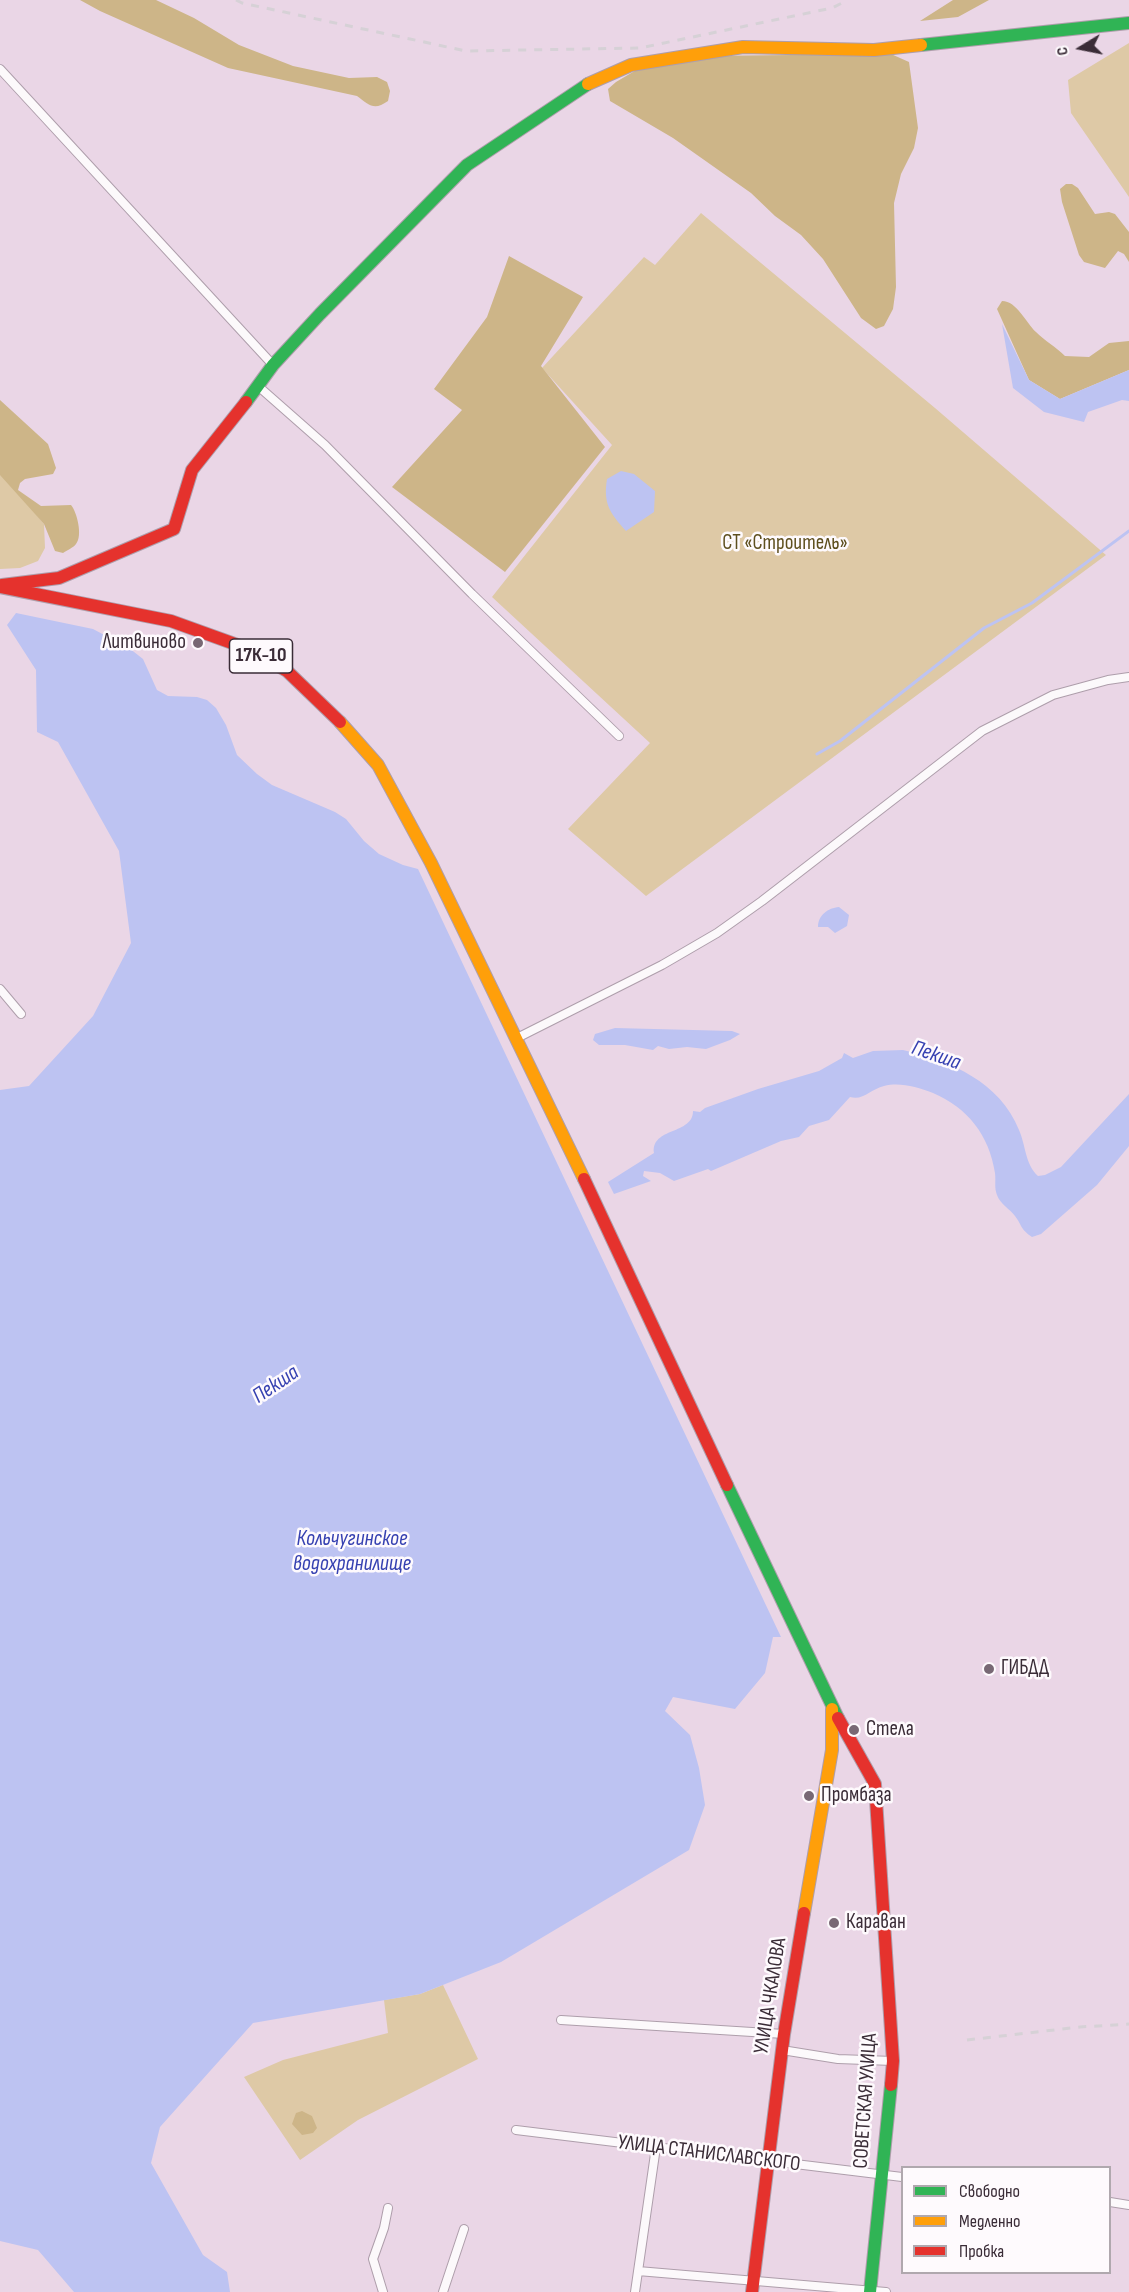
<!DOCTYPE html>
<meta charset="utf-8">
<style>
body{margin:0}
#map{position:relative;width:1129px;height:2292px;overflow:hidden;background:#ead6e6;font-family:"Sofia Sans Condensed",sans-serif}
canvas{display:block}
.legend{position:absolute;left:901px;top:2166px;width:210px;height:108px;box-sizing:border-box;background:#fefafd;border:2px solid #b0a8ae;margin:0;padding:8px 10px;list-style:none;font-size:18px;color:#3a2c37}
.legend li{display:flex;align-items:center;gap:12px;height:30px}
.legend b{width:30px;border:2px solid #b0a8ae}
.north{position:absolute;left:1051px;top:18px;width:60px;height:60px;-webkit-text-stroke:4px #fefafd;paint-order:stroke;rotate:260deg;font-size:16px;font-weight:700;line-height:24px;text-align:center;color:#3a2c37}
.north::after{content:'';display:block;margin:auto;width:21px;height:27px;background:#3a2c37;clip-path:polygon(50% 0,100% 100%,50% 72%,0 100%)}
</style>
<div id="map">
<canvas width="1129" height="2292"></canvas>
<ul class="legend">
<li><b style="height:8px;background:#30b455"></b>Свободно</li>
<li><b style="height:8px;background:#ff9f0a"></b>Медленно</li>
<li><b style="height:8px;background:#e5322d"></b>Пробка</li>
</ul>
<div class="north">С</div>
</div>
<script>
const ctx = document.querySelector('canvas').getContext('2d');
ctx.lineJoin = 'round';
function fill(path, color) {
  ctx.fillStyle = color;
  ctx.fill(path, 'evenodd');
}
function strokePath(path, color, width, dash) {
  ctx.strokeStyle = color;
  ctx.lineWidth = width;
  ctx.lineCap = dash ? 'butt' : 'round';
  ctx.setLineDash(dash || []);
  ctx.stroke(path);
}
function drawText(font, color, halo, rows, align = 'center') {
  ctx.font = font + ' "Sofia Sans Condensed",sans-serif';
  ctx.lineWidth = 5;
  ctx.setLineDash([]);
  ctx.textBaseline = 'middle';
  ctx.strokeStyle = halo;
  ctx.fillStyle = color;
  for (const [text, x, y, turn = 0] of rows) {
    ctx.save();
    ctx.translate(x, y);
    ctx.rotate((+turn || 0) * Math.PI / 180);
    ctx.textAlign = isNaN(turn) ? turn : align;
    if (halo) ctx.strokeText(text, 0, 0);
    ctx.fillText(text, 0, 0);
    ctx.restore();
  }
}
fill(new Path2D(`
 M1129,43v154l-58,-84 -3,-33z
 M701,213l234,195 171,147 -460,341 -78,-67 82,-86 -158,-146 120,-152 -70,-77 102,-111 11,8z
 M0,470l44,54 1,24 -7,13 -18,7 -20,1z
 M443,1985l35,74 -120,61 -58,40 -56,-83 39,-17 105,-27 -4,-33 36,-6z`), '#dec9a6');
fill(new Path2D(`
 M80,0h76l38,18 45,27 54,21 56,12 28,-1 10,5 3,9 -2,10c-14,10 -19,4 -31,-5l-129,-28 -128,-57z
 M953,0h36l-31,17 -38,4z
 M880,54h11l18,8 9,66 -4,20 -13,26 -7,29 2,84 -3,22 -9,17 -8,3 -15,-11 -38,-59 -22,-24 -26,-19 -24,-23 -78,-55 -63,-37 -2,-12 8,-7 27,-16 58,-10z
 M1066,184h6l6,4 17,26 14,-2 6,2 14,18v30l-5,-8 -6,-3 -13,17 -21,-6 -5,-7 -17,-53 -2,-13z
 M509,256l74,41 -42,69 64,81 -100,125 -113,-85 70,-77 -28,-21 53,-72z
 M1002,301c15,0 24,22 34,31 9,9 20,15 29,24l24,1 20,-14 20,-2v29l-69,29 -31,-19 -32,-71z
 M0,400l48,44 8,24 -3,6 -28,5 -5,4 -2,7 23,16 30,-1c6,7 12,31 5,39 -3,4 -9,6 -13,9l-8,-2 -11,-27 -44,-49z
 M302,2111l10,5 5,12 -4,5 -11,2 -10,-11 4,-11z`), '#cdb588');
fill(new Path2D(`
 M1002,324l27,56 31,19 69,-29v31l-7,-1 -34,12 -4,10 -40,-10 -31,-24z
 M621,471l13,3 21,17 -1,21 -28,19c-16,-18 -23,-27 -19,-52z
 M16,613l77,16 36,19 14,11 14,31 11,6 29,1 10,3 9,8 10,17 11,30 20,19 15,11 63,27 11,7 18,22 15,13 24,11 15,4 363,768h-8l-8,36 -30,36 -62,-12 -8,14 25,24 9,33 6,37 -16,45 -188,112 -81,32 -167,29 -93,104 -9,36 52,92 24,17 3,20h-156l-36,-42 -38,-9v-1151l29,-4 64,-70 38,-73 -12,-92 -61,-109 -21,-10 -1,-62 -29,-45z
 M839,907l10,8 -2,11 -12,7 -7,-6h-10c0,-12 10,-19 21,-20z
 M615,1028l117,3 8,3 -10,6 -24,9 -19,-2 -18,2 -11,-3 -5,4 -28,-5h-26l-6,-5 2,-6z
 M903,1050c48,11 97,32 116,80 7,16 6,34 19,46l7,-1 16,-8 68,-73v52l-32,39 -56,49 -9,3c-12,-8 -10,-12 -17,-21 -5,-7 -15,-12 -18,-21 -3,-7 -1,-14 -2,-22 -6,-38 -27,-65 -62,-80 -16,-6 -33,-11 -49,-7 -13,3 -21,15 -34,11l-21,23 -20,6 -10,11 -18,4 -70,30 -3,-2 -34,12 -14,-8 -16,-2 -1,5 8,5 -37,13 -6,-12 46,-29c-3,-26 39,-18 39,-42l7,1 5,-4 53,-19 61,-18 23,-13 2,-5 9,5 20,-7z`), '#bdc3f2');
strokePath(new Path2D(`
 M817,754l23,-13 144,-113 48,-25 97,-72`), '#bdc3f2', 3);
const street = new Path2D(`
 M0,69l273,296
 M258,386l67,59 147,149 147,142
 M0,989l21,25
 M517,1038l145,-73 55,-32 45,-32 220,-170 71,-36 55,-15 21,-3
 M561,2020l223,14
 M782,2050l56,9 55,2
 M516,2130l386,47
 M1110,2202l19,3
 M638,2271l248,21
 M383,2292l-10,-33 11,-31 4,-20
 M443,2292l21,-63
 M635,2292l21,-145`);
const fast = new Path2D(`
 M921,45l208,-22
 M246,402l27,-37 47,-51 147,-149 121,-81
 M727,1485l111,233
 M870,2292l21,-207`);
const slow = new Path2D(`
 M588,84l43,-19 112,-18 131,3 47,-5
 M340,722l38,43 53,98 153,316
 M804,1913l28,-163v-41`);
const jam = new Path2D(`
 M2,585l57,-7 115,-49 18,-59 54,-68
 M0,587l171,34 75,27 41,23 53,51
 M584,1179l143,306
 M838,1718l37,66 18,277 -2,24
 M752,2292l32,-258 20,-121`);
strokePath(street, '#ae9eab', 10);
strokePath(fast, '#ae9eab', 14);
strokePath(slow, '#ae9eab', 14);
strokePath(jam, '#ae9eab', 14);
strokePath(street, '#fcf9fb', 8);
strokePath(fast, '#30b455', 12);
strokePath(slow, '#ff9f0a', 12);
strokePath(jam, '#e5322d', 12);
strokePath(new Path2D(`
 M236,0l6,3 224,48 174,-3 192,-40 16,-8
 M967,2040l113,-13 49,-3`), '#d6d1d6', 3, [8, 8]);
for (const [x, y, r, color] of [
 [198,643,6,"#786874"],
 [989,1669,6,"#786874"],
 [854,1730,6,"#786874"],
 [809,1796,6,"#786874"],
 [834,1923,6,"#786874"]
]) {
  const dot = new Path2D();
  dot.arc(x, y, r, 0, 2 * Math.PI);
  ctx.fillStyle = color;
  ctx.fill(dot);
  strokePath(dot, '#fefafd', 2);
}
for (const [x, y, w] of [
 [261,656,63]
]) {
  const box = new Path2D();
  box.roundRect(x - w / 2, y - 17, w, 34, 4.5);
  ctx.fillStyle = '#fefafd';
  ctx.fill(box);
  strokePath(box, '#3a2c37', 1.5);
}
drawText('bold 20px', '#3a2c37', null, [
 ["17К-10",261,656]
]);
drawText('21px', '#5e4f1e', '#fefafd', [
 ["СТ «Строитель»",785,544]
]);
drawText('21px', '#3a2c37', '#fefafd', [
 ["Литвиново",186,643,"right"],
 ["ГИБДД",1001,1669],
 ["Стела",866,1730],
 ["Промбаза",821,1796],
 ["Караван",846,1923]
], 'left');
drawText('21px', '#3a2c37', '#fefafd', [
 ["УЛИЦА ЧКАЛОВА",771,1996,-81],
 ["СОВЕТСКАЯ УЛИЦА",866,2101,-86],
 ["УЛИЦА СТАНИСЛАВСКОГО",709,2154,7]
]);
drawText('italic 22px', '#3641b1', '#fefafd', [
 ["Пекша",936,1056,19],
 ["Пекша",276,1385,-34],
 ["Кольчугинское",352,1539],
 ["водохранилище",352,1564]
]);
</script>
